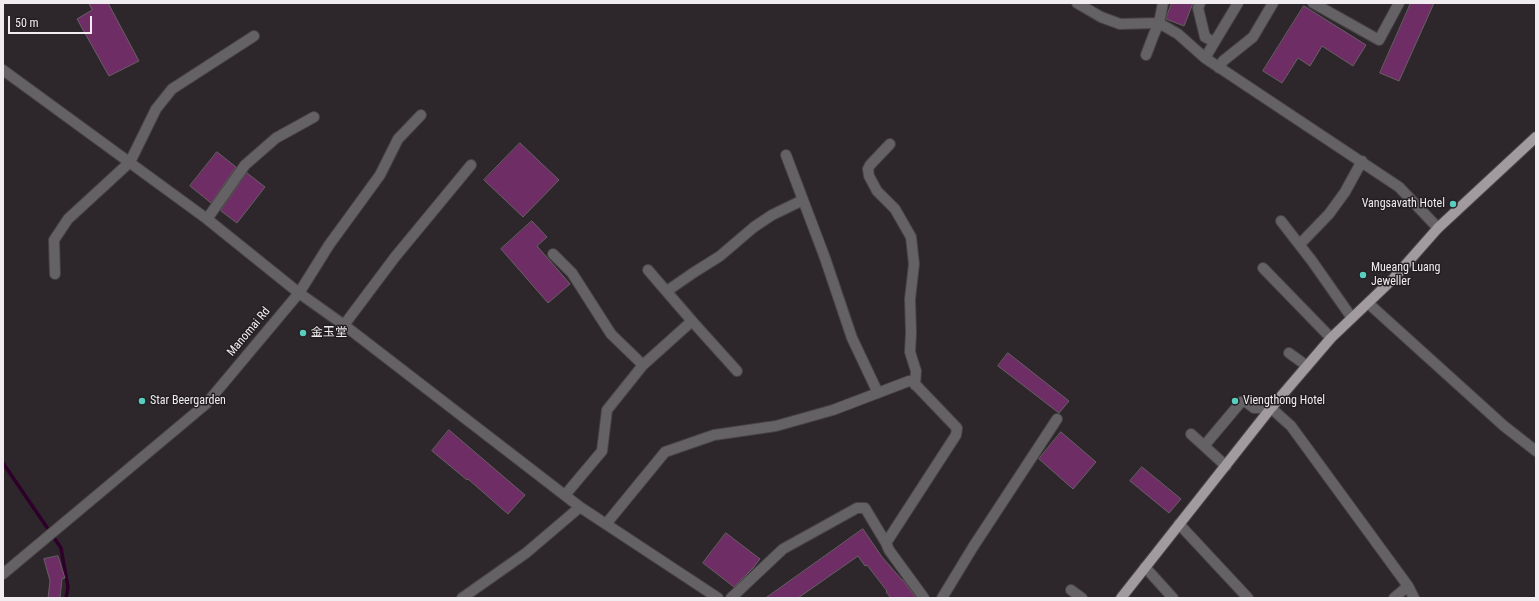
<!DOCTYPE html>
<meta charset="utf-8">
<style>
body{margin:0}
#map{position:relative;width:1539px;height:601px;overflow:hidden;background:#2d272c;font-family:"Roboto Condensed",sans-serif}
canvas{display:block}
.frame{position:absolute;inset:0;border:4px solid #f0ecef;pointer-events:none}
.scale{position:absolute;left:8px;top:16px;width:84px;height:18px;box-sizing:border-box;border:2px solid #f0ecef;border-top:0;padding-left:5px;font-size:12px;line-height:14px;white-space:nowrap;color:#f0ecef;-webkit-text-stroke:3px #231e22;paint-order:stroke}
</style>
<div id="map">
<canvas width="1539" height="601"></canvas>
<div class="frame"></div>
<div class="scale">50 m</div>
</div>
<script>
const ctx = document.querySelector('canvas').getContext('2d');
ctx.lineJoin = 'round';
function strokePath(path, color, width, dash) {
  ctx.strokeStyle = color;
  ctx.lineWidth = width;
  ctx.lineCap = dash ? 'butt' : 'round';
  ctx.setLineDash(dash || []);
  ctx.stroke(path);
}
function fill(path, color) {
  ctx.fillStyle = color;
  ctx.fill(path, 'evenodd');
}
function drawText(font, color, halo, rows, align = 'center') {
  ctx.font = font + ' "Roboto Condensed","Noto Sans SC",sans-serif';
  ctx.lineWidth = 3;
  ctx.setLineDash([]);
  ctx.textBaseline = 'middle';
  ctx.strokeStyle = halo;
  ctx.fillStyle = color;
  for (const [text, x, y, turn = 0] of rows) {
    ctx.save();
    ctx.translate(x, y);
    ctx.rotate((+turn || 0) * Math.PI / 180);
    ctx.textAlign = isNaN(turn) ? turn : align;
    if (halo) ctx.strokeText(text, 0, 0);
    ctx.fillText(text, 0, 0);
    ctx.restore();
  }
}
strokePath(new Path2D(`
 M3,463l58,85 7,39 -2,11`), '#2e0029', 3.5);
const building = new Path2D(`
 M89,3h19l31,58 -30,15 -32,-57 15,-9z
 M1172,3h21l-9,23 -18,-7z
 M1411,3h23l-35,78 -19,-8z
 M1304,6l62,39 -13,21 -31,-20 -12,20 -12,-8 -16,25 -19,-12z
 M520,143l39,37 -36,37 -39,-37z
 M217,152l19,15 -25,36 -21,-17z
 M247,173l18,14 -28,36 -16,-12z
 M532,221l15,16 -10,9 33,38 -22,19 -47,-54z
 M1008,353l61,48 -10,12 -61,-47z
 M449,430l76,65 -17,19 -40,-35 -1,1 -35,-29z
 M1061,432l35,30 -23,27 -34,-30z
 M1142,467l39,32 -12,14 -39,-32z
 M863,529l19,28 20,23h1l13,18h-25l-5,-6 1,-1 -20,-26 -2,1 -7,-10 -60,42h-32z
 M726,533l34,26 -7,9 -19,19 -31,-24z
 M58,556l7,22 -3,1 -2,19h-12l2,-17 -6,-22z`);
fill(building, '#6f2d65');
strokePath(building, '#676065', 1);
const minor = new Path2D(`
 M1077,3l24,14 19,7 39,-1 19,11 27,24 194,129 39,41
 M1200,3l-2,5 7,29 9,5
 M1313,3l66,37 20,-37
 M1146,55l8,-21 5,-11 4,-20
 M1205,58l33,-55
 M1219,68l4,-7 30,-24 20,-34
 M3,70l204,149 92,74 45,32 236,182 138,91
 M890,144l-20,21 -2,4 1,7 8,15 18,18 16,28 3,27 -4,35 1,34 -1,19 6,19 -1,14
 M786,155l39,103 27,80 26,55
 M207,219l38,-54 31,-27 38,-21
 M1281,221l31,40 40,57
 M1300,244l29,-30 16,-22 17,-31
 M553,254l19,19 39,61 32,31
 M1263,268l68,70
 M55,274l-1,-34 14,-21 62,-57 26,-53 16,-20 82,-53
 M667,291l26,-18 27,-17 34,-29 18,-12 31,-15
 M1368,303l136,123 32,25
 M692,321l45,50
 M344,325l51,-68 76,-92
 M1289,353l18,13
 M1191,434l35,32
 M1204,446l37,-44h5l8,6h17l20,18 117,160 6,12
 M565,495l37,-44 5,-41 36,-45 49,-44 -44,-51
 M606,524l59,-72 49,-17 62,-9 57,-16 76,-29h3l45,47 -1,7 -70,108 3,7 35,48
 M1179,524l69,74
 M1145,567l28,31
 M3,574l203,-170 93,-111 30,-48 51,-70 18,-36 23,-24
 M1071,590l11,8
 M462,598l64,-45 54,-46
 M731,598l52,-49 74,-41h8l21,35
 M942,598l31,-51 84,-128
 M1394,598l14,-12`);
const major = new Path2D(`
 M1121,598l150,-190 60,-70 62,-59 45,-51 98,-91`);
strokePath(minor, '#484347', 12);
strokePath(major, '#484347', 12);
strokePath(minor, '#656265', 10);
strokePath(major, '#a19b9f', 10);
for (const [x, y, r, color] of [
 [1453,204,4,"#59cebe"],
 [1363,275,4,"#59cebe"],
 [303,333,4,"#59cebe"],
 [142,401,4,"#59cebe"],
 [1235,401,4,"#59cebe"]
]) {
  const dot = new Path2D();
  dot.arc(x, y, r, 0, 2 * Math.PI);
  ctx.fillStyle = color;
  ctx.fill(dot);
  strokePath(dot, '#231e22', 1.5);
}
drawText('12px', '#f0ecef', '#231e22', [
 ["Vangsavath Hotel",1445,204,"right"],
 ["Mueang Luang",1371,268],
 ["Jeweller",1371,282],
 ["金玉堂",311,333],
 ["Star Beergarden",150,401],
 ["Viengthong Hotel",1243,401]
], 'left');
drawText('12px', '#f0ecef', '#231e22', [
 ["Manomai Rd",249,332,-50]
]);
</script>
